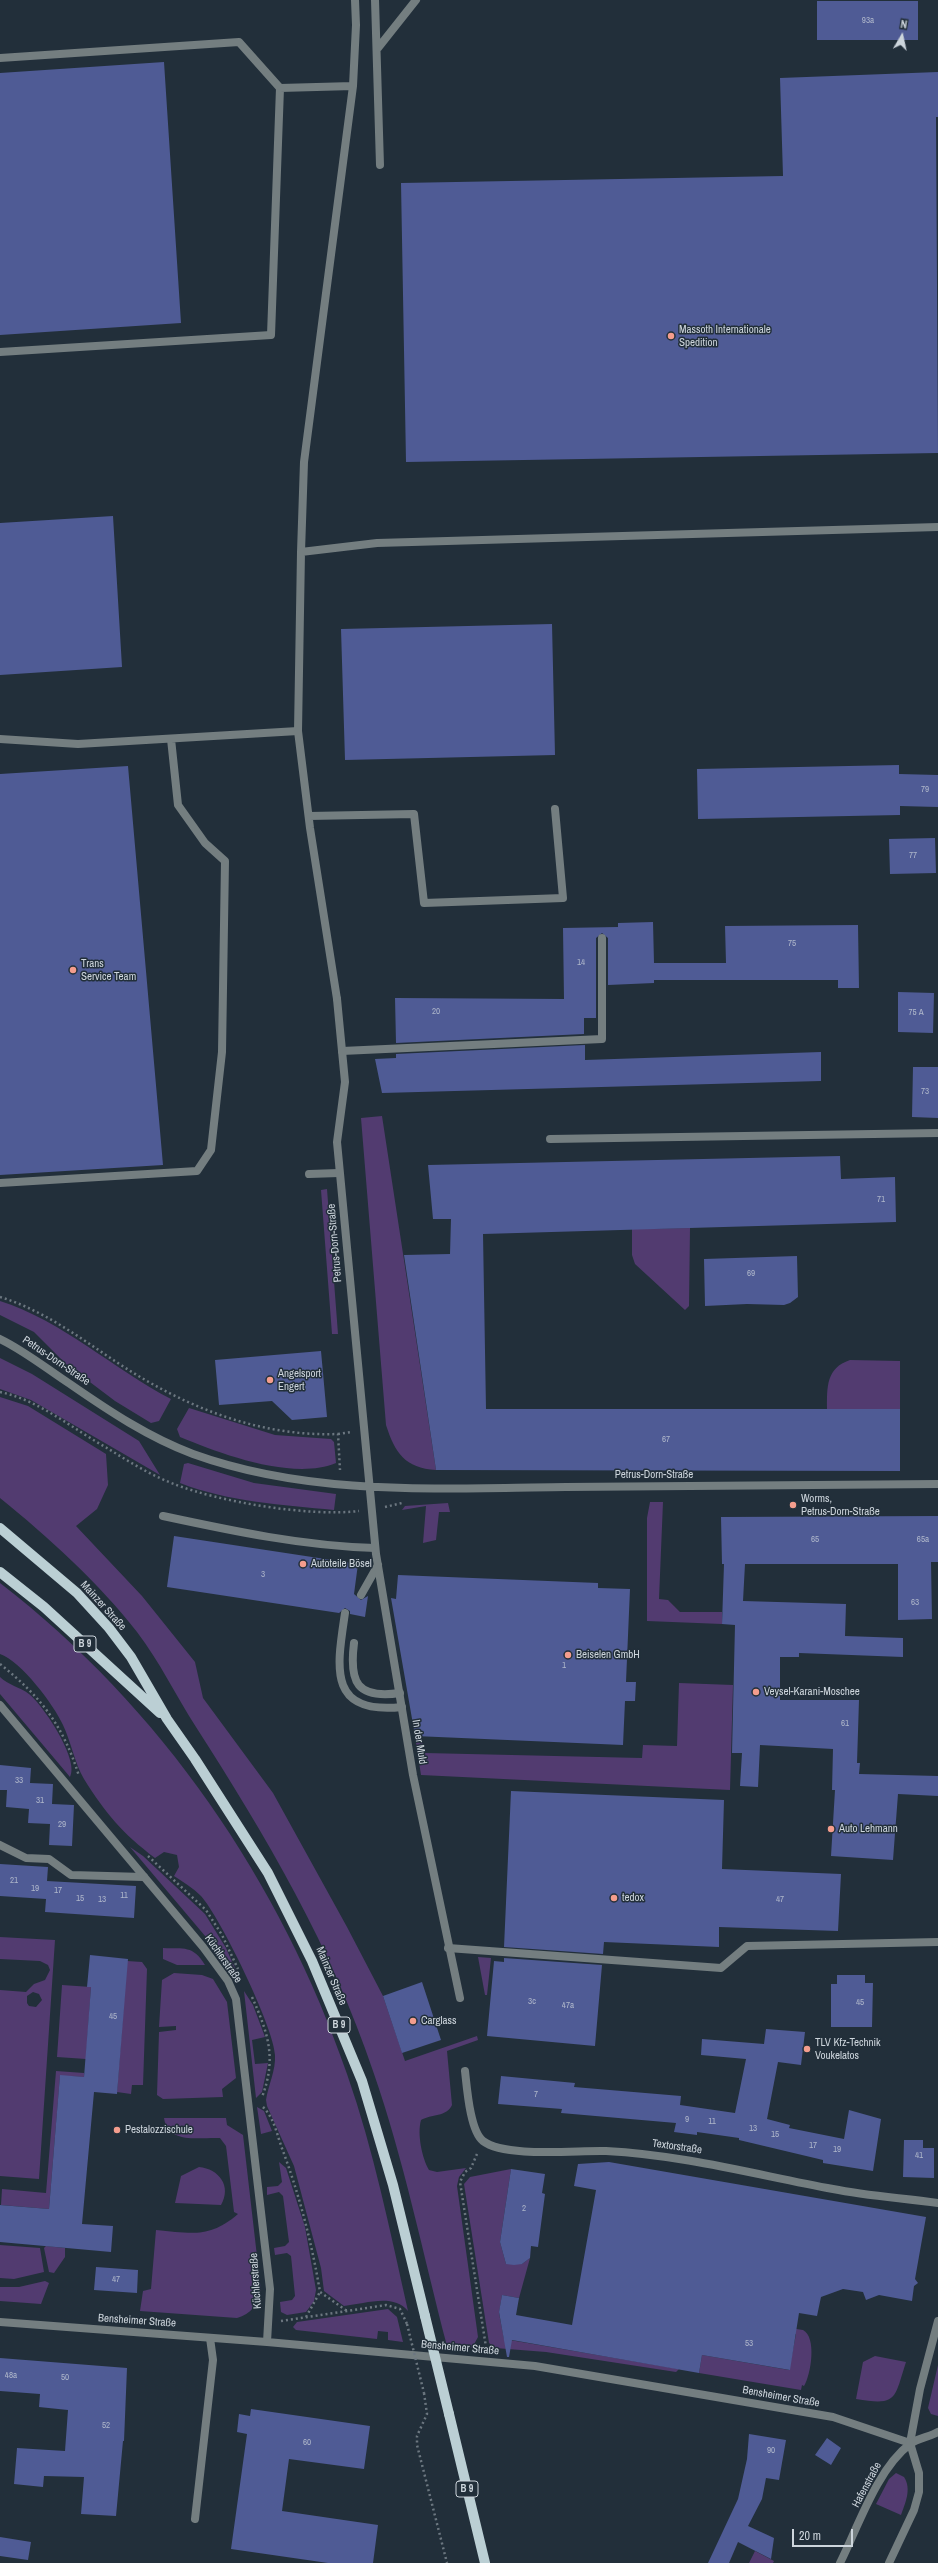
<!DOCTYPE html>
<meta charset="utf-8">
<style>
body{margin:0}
#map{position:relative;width:938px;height:2563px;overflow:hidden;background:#222f3a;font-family:"Archivo Narrow",sans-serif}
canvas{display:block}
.north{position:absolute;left:882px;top:16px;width:40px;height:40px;-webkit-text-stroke:3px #222f3a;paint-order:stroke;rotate:9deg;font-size:11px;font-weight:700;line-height:16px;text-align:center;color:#cdd5dc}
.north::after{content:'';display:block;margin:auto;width:14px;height:18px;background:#cdd5dc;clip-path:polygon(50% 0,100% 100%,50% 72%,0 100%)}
.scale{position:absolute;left:792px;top:2529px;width:61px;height:18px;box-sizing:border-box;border:2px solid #cdd5dc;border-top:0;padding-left:5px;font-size:12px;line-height:14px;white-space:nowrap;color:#cdd5dc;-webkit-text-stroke:3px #222f3a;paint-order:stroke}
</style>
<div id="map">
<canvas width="938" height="2563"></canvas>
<div class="north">N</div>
<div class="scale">20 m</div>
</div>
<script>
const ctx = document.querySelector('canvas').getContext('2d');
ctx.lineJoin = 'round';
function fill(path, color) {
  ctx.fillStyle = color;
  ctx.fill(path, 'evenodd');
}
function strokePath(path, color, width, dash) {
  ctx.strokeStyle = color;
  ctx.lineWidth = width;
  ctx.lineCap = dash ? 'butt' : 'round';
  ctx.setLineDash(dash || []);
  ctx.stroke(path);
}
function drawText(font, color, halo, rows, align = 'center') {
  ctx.font = font + ' "Archivo Narrow",sans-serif';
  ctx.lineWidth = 3;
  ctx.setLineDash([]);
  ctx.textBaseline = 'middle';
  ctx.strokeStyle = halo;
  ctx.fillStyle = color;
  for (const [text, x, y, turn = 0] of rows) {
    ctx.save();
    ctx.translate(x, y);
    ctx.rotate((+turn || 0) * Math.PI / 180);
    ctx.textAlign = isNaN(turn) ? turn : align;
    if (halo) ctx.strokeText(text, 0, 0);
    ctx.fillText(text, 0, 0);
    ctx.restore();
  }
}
fill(new Path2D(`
 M382,1116l54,354c-31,-2 -41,-17 -50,-45l-25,-307z
 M327,1189l11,145h-6l-11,-144z
 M690,1228l-1,78 -4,4 -50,-46 -3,-9v-26z
 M0,1301c63,20 113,68 171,98l-12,22 -8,2 -36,-22 -49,-37 -32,-32 -34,-17z
 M0,1358l32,16 107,67 21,34 -129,-75 -31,-11z
 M850,1360l50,1v48h-73c0,-22 -1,-41 23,-49z
 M0,1397l28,9 78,48 2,31 -11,24 -21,17 66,70 53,66 8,36 70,95 74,134 36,69 22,65 72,-25 1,4 -31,11 5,54c-5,12 -21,9 -31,15 -4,14 1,38 8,50l8,2 29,-4 -7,9 -2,9 21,151 -6,11 -25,-2c-24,-92 -43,-186 -74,-275 -41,-123 -107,-235 -177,-344 -20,-31 -36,-65 -59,-95 -37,-48 -90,-96 -137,-134z
 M189,1408l86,27 56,4 3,3 2,21c-43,18 -115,-9 -156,-26l-3,-8z
 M188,1463l66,20 82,11 -2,16c-51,-5 -105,-8 -154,-27l4,-19z
 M650,1502h13l-4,97 9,1 12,12h42v12l-75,-3v-103z
 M448,1503l2,9h-11l-3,28 -13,3 3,-37 -24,4 3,-4z
 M0,1583c161,124 281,299 347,491 27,77 43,157 61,237 -15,-18 -43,-7 -64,-5l-20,-15 -3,-23 -27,-102 -27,-60 -1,-6c2,-14 10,-30 9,-45 -1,-28 -55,-138 -74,-159 -8,-8 -18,-14 -27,-20l5,-9 -2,-12 -13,-3 -9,6c-33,-25 -49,-44 -71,-79 -9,-15 -13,-37 -21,-54 -9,-20 -42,-64 -63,-71z
 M0,1677c8,8 20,10 29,17 14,11 51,66 41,83l-70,-83z
 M679,1683l54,2 -3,105 -309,-15 -6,-39h6l4,17 217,5 1,-13 34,1z
 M130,1847l13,9 62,58 21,34 12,27z
 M0,1937l55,3 -16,239 -39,-3v-186l26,2 8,-8 11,-4 5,-10 -2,-5 -8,-4 -40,-2zM33,1992l6,2 3,6 -6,7 -7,-1 -2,-3v-7z
 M163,1948c21,1 30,-3 42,17h-28l-14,-6z
 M478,1957l13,1 -4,37h-2z
 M127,1961l15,1 5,7 -4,116h-11l-1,9 -14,-2z
 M174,1973l28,2 11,4 14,23 9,76 -14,11 1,8 -60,2 -6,-4 2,-63 17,-2v-4l-17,1 3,-47z
 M62,1985l29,2 -5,72 -29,-2z
 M244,1991l9,14 12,32 -13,3 3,24 13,-1 -6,29 -6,6z
 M56,2071l28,2v4l-24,-1 -11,133 -48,-4 1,-16 44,4z
 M257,2107l7,4 8,20 -11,3z
 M164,2118h62l1,7 16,10 18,156c-3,13 -10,23 -24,27l-97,-7 3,-20 8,-2 5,-59c35,3 53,9 82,-16l-4,-2 -8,-66 -6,-8c-20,-1 -52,7 -56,-20z
 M279,2162l7,6 19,59 11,63 -2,11 -8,11 -19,3 -6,-3 -1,-10 12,-2 3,-4 -4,-40 -4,-3 -12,2 -1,-7 11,-2 4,-4 -6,-46 -4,-4 -12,3v-8l11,-1 4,-4z
 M199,2167c20,2 33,19 22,38l-46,-2 6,-27z
 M511,2169l-11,73 6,22h16l8,-6 -11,40 -17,-3 -3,18 5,26 175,30 -3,3 -130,-20 -51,-4 -6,-5 -25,-159 6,-7z
 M0,2245l40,3 4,24 -30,7 -14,-1z
 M46,2246l19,2v9l-11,16 -5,-1 -5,-24z
 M45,2281l4,2 -8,21 -41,-3v-14h19z
 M388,2309l9,8 6,25 -15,-2v-8l-10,-1 -1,8 -81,-9 -3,-3 4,-5z
 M744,2321l59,9c14,7 8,45 1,56l-2,-1 -1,5 -102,-17 3,-18 87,15 7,-36z
 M875,2356l31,6c-12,37 -8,44 -50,37l7,-37z
 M938,2365v51l-7,-2 -3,-6z
 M896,2473l8,4c8,12 1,27 -3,38l-25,-11 13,-25z
 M755,2551l19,10 -1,2h-24z`), '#523b70');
fill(new Path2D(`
 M817,1h101v39h-101z
 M164,62l17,261 -181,12v-262z
 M938,72v45h-2l2,336 -532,9 -5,-279 382,-7 -3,-98z
 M113,516l9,151 -122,8v-152z
 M552,624l3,131 -210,5 -4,-131z
 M899,765v9l39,1v32l-38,-1v9l-202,4 -1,-50z
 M128,766l35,399 -163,10v-401z
 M935,838l1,35 -46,1 -1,-35z
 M653,922l1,41h72l-1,-37 133,-1 1,63h-21v-8h-184v3l-46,2v-47l-6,-5 -6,5v80h-12v16l-188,9 -1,-45 169,1 -1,-71 55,-1v-4z
 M898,992l36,1 -1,40 -35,-1z
 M585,1045v15l236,-8v29l-439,12 -7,-34 21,-1v-4z
 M913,1067h25v51l-26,-1z
 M840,1156l1,23 54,-2 1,45 -413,12 3,175h414v62l-464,-1 -32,-215 46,-1 1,-35h-18l-5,-54z
 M797,1256l1,41 -8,6 -6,2 -37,-1 -42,2 -1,-47z
 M321,1351l6,66 -35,3 -20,-19 -53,4 -4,-45z
 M938,1516v46h-7l1,57 -34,1v-56h-153l-2,37 103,3 -1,32 58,2v19l-104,-4v4h-19v43h79l-2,63h3l-1,11 79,2v20l-40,-2 -5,66 -62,-4 4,-66h-3l1,-41 -73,-4 -2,42 -18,-1 2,-33h-10l3,-128 -13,-1 2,-60h-2l-1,-47z
 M174,1536l184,28 -4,30 7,6 7,-4 -3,21 -15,-3v-3l-5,-3 -6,5 -172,-26z
 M398,1575l200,8v5l32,1 -4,93h10l-1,19h-10l-2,44 -208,-9 -24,-138 5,1z
 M0,1765l31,3 -1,15 23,1 -1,20 22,1 -2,41 -23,-1 1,-21 -22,-1 1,-14 -23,-2 1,-17h-7z
 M511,1791l213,9 -2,69 119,5 -3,57 -119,-4v20l-115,-5 -1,12 -99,-7z
 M0,1864l48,3 -1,14 89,5 -2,32 -89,-6 1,-13 -46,-3z
 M90,1955l38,4 -11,135 -23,-2 -12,132 31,2 -2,26 -111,-10v-37l49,4 11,-134 24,2 7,-90h-4z
 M504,1958l98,7 -7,81 -108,-10 7,-75 10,1z
 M837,1975h28v8h8l-1,44h-41v-43h6z
 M422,1982l19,58 -39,13 -19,-57z
 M766,2029l39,3 -4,33 -23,-3 -11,57 23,6 -1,3 55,11 5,-29 32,9 -8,52 -50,-8v-3l-84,-20v-2l-42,-6v3l-23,-3 2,-9 -115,-10 1,-4 -64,-5 3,-28 74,7 -1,4 107,9 -1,9 55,8 11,-54 -45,-4 1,-16 62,5z
 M904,2140h19v8h11v30l-31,-1z
 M609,2162l317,55 -11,62 3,4 -4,3 -2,15 -33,-6 -13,5 -3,-8 -20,-3 -22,8 -4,19 -18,-3 -9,57 -88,-15 -3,18 -187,-33 -3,17h-2l-8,-45 3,-17 17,3 -3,17 56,10 24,-135 -22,-4 4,-22z
 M511,2169l34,5 -3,19 3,1 -7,53 -7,-1 -1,12 -8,6 -8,1 -8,-1 -6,-22z
 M96,2267l42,3 -1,23 -43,-3z
 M0,2358l127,10 -3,73h-1l-7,75 -35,-2 3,-37 -40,-1 -1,11 -29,-3 3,-36 48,3 3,-41 -29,-3 1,-13 -40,-3z
 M251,2409l119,17 -6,43 -75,-10 -7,52 96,14 -5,38h-45l-97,-14 16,-115 -10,-2 2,-18 11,2z
 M749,2434l37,6 -7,40 -13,-2 -4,21 -14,27 26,12 -3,21 -33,-17 -9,21h-21l30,-64 9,-40z
 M827,2438l14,10 -10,17 -16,-10z
 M0,2537l31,5 -3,18 -28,-4z`), '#4f5b95');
strokePath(new Path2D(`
 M0,1297c46,14 84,44 124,70 64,41 137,70 214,67l2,36
 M0,1392c39,8 73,37 107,56 21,13 43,27 67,36 45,18 136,33 185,27
 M338,1434l13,-2
 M385,1507l17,-4
 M0,1664c41,33 63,61 79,112
 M148,1856l58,54 16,25 16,34
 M252,1997c16,36 25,61 10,100
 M263,2107c12,12 14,29 20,44 17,46 29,93 37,141l27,19
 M477,2154l-6,14 -6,4 -5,10 26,165
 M306,2317l14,-25
 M281,2321l105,-16 14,4 7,15
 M424,2393l3,21 -10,22v9l30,118`), '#6c7780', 2.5, [2, 3]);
strokePath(new Path2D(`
 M375,0l5,165
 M378,48l38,-48
 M0,58l239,-16 41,46 -9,247 -271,17
 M280,88l73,-2
 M301,552l76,-9 561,-16
 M0,739l78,5 220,-13
 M309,816l105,-2 10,89 139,-5 -8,-89
 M337,999l-27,-171 -12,-97 3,-179 3,-90 49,-376 3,-61 -1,-25
 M342,1051l260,-12v-101
 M550,1139l388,-6
 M309,1174l30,-1
 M0,1183l197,-12 14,-21 11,-98 3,-191 -20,-18 -27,-38 -7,-66
 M163,1516c70,15 140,30 212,32
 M361,1595l17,-30
 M345,1613c-8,54 -18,102 57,94
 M354,1643c-5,40 3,56 46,50
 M0,1845l26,13 23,1 22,16 73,2
 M448,1948l273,20 26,-22 191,-4
 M195,2519l18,-159 -3,-22`), '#747e80', 8);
strokePath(new Path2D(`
 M337,999l8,83 -8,60 39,412 37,221 47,223
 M0,1339c25,12 47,30 70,45 39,27 78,53 123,70 119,43 249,34 373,33 124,-1 248,-2 372,-3
 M0,1705l203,242 25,34 8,18 34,290 -3,53
 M465,2071c2,17 5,60 18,70 22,17 94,9 123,10 78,4 151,24 227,38 34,7 70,9 105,14
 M0,2322l267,20 268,24 298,51 77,26
 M840,2563c18,-36 37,-94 70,-119 7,-6 20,-7 28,-12
 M889,2563l25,-53 5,-18v-19l-9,-30 10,-54 18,-68`), '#747e80', 8);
strokePath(new Path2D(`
 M0,1528l77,65 32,35 22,29 36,62 28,40 73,114 44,88 50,120 31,104 32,131
 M0,1572l44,35 116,106
 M449,2414l36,149`), '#bbcfd4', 10);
strokePath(new Path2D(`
 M407,2324l17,69`), '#6c7780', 2.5, [2, 3]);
strokePath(new Path2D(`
 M425,2316l24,98`), '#bbcfd4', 10);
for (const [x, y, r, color] of [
 [671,336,4,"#f49d8d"],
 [73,970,4,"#f49d8d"],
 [270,1380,4,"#f49d8d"],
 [793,1505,4,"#f49d8d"],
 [303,1564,4,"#f49d8d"],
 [568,1655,4,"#f49d8d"],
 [756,1692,4,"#f49d8d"],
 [831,1829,4,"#f49d8d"],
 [614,1898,4,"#f49d8d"],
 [413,2021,4,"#f49d8d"],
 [807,2049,4,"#f49d8d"],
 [117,2130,4,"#f49d8d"]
]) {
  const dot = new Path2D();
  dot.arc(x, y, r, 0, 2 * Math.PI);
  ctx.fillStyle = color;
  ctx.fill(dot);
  strokePath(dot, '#222f3a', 1.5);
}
drawText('9px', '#aeb6ca', null, [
 ["93a",868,21],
 ["79",925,790],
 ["77",913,856],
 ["75",792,944],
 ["14",581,963],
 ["20",436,1012],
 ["75 A",916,1013],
 ["73",925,1092],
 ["71",881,1200],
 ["69",751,1274],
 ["67",666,1440],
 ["65",815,1540],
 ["65a",923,1540],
 ["3",263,1575],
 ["63",915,1603],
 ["1",564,1666],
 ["61",845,1724],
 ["33",19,1781],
 ["31",40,1801],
 ["29",62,1825],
 ["21",14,1881],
 ["19",35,1889],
 ["17",58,1891],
 ["11",124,1896],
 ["15",80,1899],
 ["13",102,1900],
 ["47",780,1900],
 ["3c",532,2002],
 ["45",860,2003],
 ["47a",568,2006],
 ["45",113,2017],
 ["7",536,2095],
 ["9",687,2120],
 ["11",712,2122],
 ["13",753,2129],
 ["15",775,2135],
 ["17",813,2146],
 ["19",837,2150],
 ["41",919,2156],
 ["2",524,2209],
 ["47",116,2280],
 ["53",749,2344],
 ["48a",11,2376],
 ["50",65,2378],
 ["52",106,2426],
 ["60",307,2443],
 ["90",771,2451]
]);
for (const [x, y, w] of [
 [85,1644,22],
 [339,2025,22],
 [467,2489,22]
]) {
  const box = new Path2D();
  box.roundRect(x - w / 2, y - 8, w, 16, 3);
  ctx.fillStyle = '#222f3a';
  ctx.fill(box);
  strokePath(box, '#cdd5dc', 1);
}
drawText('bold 10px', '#cdd5dc', null, [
 ["B 9",85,1644],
 ["B 9",339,2025],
 ["B 9",467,2489]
]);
drawText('11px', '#cdd5dc', '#222f3a', [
 ["Massoth Internationale",679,330],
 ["Spedition",679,343],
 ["Trans",81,964],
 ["Service Team",81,977],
 ["Angelsport",278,1374],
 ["Engert",278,1387],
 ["Worms,",801,1499],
 ["Petrus-Dorn-Straße",801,1512],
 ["Autoteile Bösel",311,1564],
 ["Beiselen GmbH",576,1655],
 ["Veysel-Karani-Moschee",764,1692],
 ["Auto Lehmann",839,1829],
 ["tedox",622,1898],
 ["Carglass",421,2021],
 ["TLV Kfz-Technik",815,2043],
 ["Voukelatos",815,2056],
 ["Pestalozzischule",125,2130]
], 'left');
drawText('11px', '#cdd5dc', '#222f3a', [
 ["Petrus-Dorn-Straße",335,1243,-95],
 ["Petrus-Dorn-Straße",56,1361,34],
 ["Petrus-Dorn-Straße",654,1475],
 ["Mainzer Straße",103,1606,48],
 ["In der Muld",419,1742,81],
 ["Küchlerstraße",223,1959,55],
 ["Mainzer Straße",331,1976,67],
 ["Textorstraße",677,2147,8],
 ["Küchlerstraße",256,2281,-94],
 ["Bensheimer Straße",137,2321,4],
 ["Bensheimer Straße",460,2348,5],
 ["Bensheimer Straße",781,2397,10],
 ["Hafenstraße",867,2485,-62]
]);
</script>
